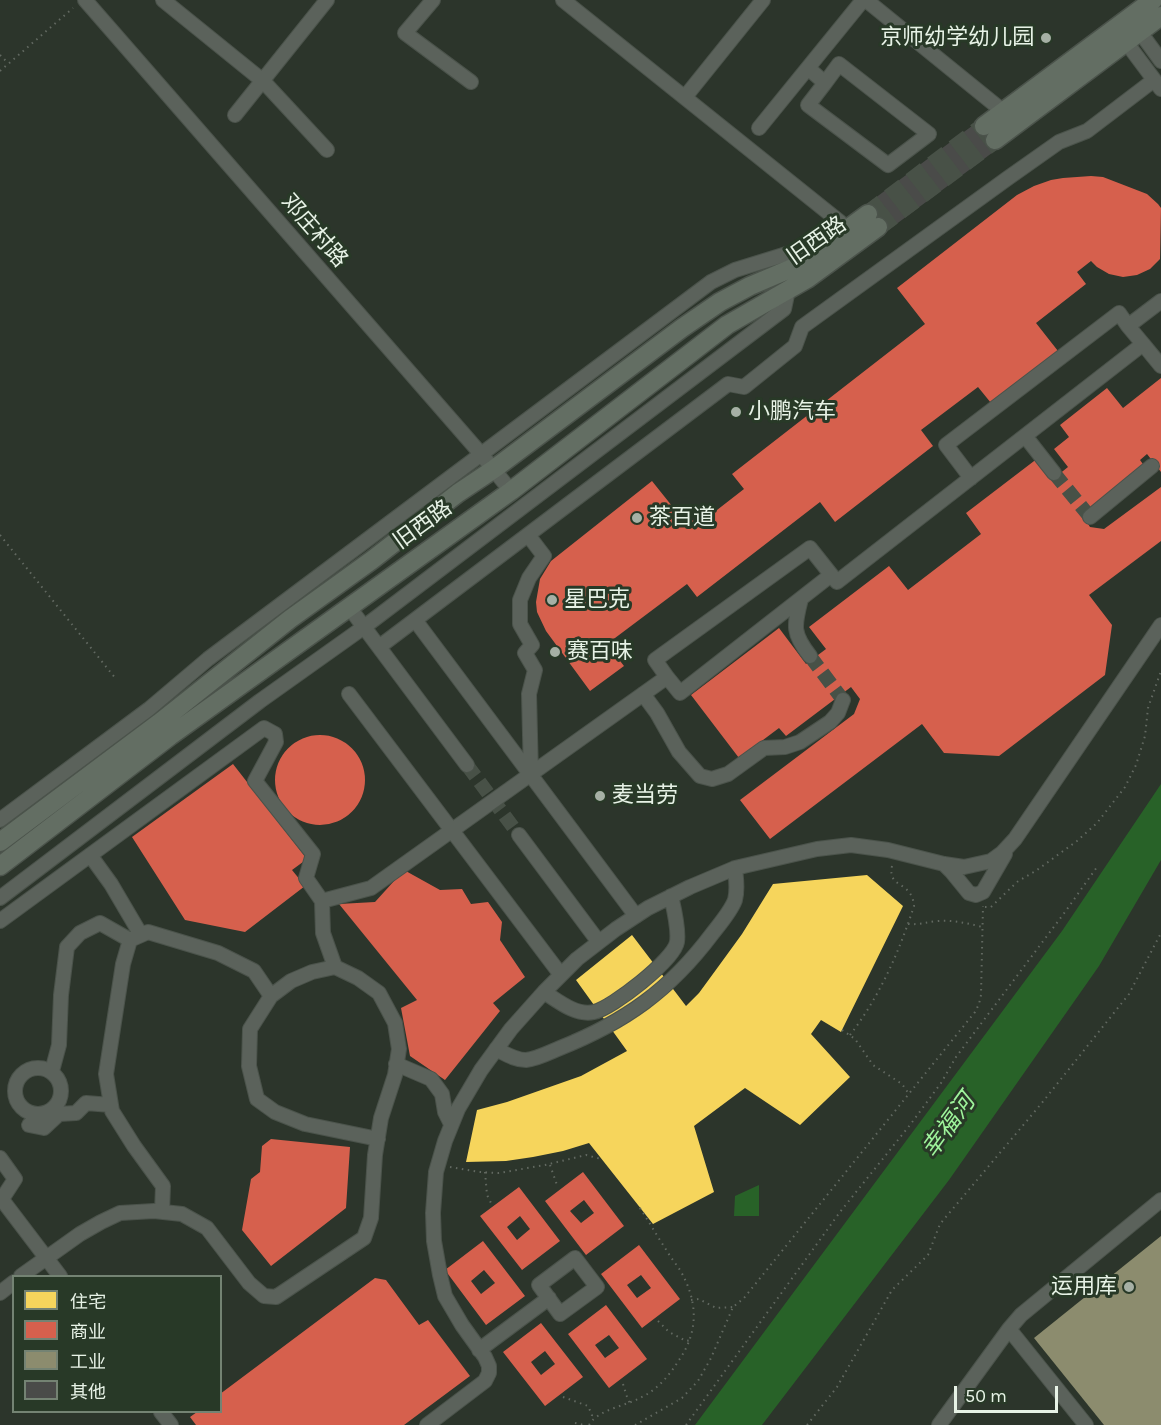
<!DOCTYPE html>
<meta charset="utf-8">
<style>
body{margin:0}
#map{position:relative;width:1161px;height:1425px;overflow:hidden;background:#2c352b;font-family:Karla,"Noto Sans SC",sans-serif}
canvas{display:block}
.legend{position:absolute;left:12px;top:1275px;width:210px;height:138px;box-sizing:border-box;background:#283927;border:2px solid #748373;margin:0;padding:8px 10px;list-style:none;font-size:18px;color:#e7f2e6}
.legend li{display:flex;align-items:center;gap:12px;height:30px}
.legend b{width:30px;border:2px solid #748373}
.scale{position:absolute;left:954px;top:1386px;width:104px;height:27px;box-sizing:border-box;border:3px solid #e7f2e6;border-top:0;padding-left:8px;font-size:18px;line-height:21px;white-space:nowrap;color:#e7f2e6;-webkit-text-stroke:4px #283927;paint-order:stroke}
</style>
<div id="map">
<canvas width="1161" height="1425"></canvas>
<ul class="legend">
<li><b style="height:16px;background:#f6d55c"></b>住宅</li>
<li><b style="height:16px;background:#d6604d"></b>商业</li>
<li><b style="height:16px;background:#8c8c6e"></b>工业</li>
<li><b style="height:16px;background:#4a4b49"></b>其他</li>
</ul>
<div class="scale">50 m</div>
</div>
<script>
const ctx = document.querySelector('canvas').getContext('2d');
ctx.lineJoin = 'round';
function fill(path, color) {
  ctx.fillStyle = color;
  ctx.fill(path, 'evenodd');
}
function strokePath(path, color, width, dash) {
  ctx.strokeStyle = color;
  ctx.lineWidth = width;
  ctx.lineCap = dash ? 'butt' : 'round';
  ctx.setLineDash(dash || []);
  ctx.stroke(path);
}
function drawText(font, color, halo, rows, align = 'center') {
  ctx.font = font + ' Karla,"Noto Sans SC",sans-serif';
  ctx.lineWidth = 6;
  ctx.setLineDash([]);
  ctx.textBaseline = 'middle';
  ctx.strokeStyle = halo;
  ctx.fillStyle = color;
  for (const [text, x, y, turn = 0] of rows) {
    ctx.save();
    ctx.translate(x, y);
    ctx.rotate((+turn || 0) * Math.PI / 180);
    ctx.textAlign = isNaN(turn) ? turn : align;
    if (halo) ctx.strokeText(text, 0, 0);
    ctx.fillText(text, 0, 0);
    ctx.restore();
  }
}
fill(new Path2D(`
 M1161,784v76l-62,106 -150,214 -187,245h-67l367,-494z
 M759,1185v31h-25l1,-20z`), '#286228');
fill(new Path2D(`
 M867,875l36,31 -62,126 -20,-12 -10,14 39,43 -50,48 -55,-37 -51,38 20,66 -61,32 -64,-81 -26,8 -30,6 -27,4 -40,1 11,-52 30,-8 74,-26 46,-25 -51,-71 56,-45 54,71 13,-13 19,-26 24,-33 31,-50z`), '#f6d55c');
fill(new Path2D(`
 M1091,176l12,1 44,17 11,10 3,4 -1,51 -10,10 -13,6 -14,2 -14,-3 -12,-7 -6,-6 -14,11 9,12 -50,39 22,28 -67,52 -13,-16 -57,43 12,16 -98,76 -15,-20 -123,95 -10,-13 -80,60 17,22 -34,25 -44,-60 -9,-19 -1,-10 4,-23 11,-18 101,-80 24,30 23,13 45,-35 -12,-15 193,-150 -28,-36 120,-93 17,-9 17,-6 12,-2z
 M1161,378v94l-14,-18 -7,6 5,7 -62,49 7,11 14,2 57,-42v54l-72,54 23,30 -7,50 -106,81 -55,-3 -22,-29 -152,115 -30,-39 114,-86 6,-15 -9,-12 -65,49 -7,-8 -40,30 -48,-63 88,-67 27,36 20,-15 -17,-22 80,-61 19,24 73,-56 -15,-21 72,-55 15,21 15,-12 -14,-18 15,-12 -9,-12 47,-37 16,20z
 M275 780a45 45 0 1 1 90 0a45 45 0 1 1-90 0Z
 M233,764l74,95 -15,11 13,16 -60,46 -60,-12 -53,-83z
 M404,870l36,20 22,-1 9,15 17,-2 14,20 -2,18 25,37 -32,26 7,8 -55,69 -35,-24 -9,-48 16,-8 -78,-96 36,-2z
 M271,1139l79,8 -4,61 -75,58 -29,-36 9,-51 9,-7 2,-26z
 M583,1172l41,54 -38,29 -41,-54zM584,1200l10,13 -13,10 -11,-12z
 M519,1187l41,54 -38,29 -42,-54zM520,1216l10,13 -13,11 -10,-13z
 M483,1241l42,55 -39,29 -41,-55zM484,1270l11,13 -14,11 -10,-13z
 M639,1245l41,54 -38,29 -41,-54zM641,1275l10,13 -14,10 -10,-13z
 M375,1278l11,2 33,45 9,-5 42,56 -66,49h-208l-6,-8 7,-5h23v-18z
 M606,1305l41,54 -38,29 -41,-54zM609,1335l10,13 -14,10 -10,-13z
 M541,1323l42,54 -38,29 -42,-54zM545,1351l10,13 -14,11 -10,-13z`), '#d6604d');
fill(new Path2D(`
 M1161,1236v189h-57l-70,-87z`), '#8c8c6e');
fill(new Path2D(`
 M980,120l20,27 -117,87 -20,-27z`), '#4a4b49');
strokePath(new Path2D(`
 M1054,473l36,44
 M810,656l33,44
 M467,765l52,70`), '#485147', 14, [14, 7]);
strokePath(new Path2D(`
 M868,214l116,-88
 M878,227l117,-87`), '#485147', 18, [18, 9]);
const minor = new Path2D(`
 M85,0l396,454 30,37
 M163,0l100,81 64,69
 M433,0l-28,33 66,49
 M563,0l277,222
 M866,0l138,112
 M1140,32l21,29
 M1126,42l35,47
 M808,68l17,15 -17,22 80,60 41,-31 -90,-70 -14,19
 M685,97l78,-97
 M235,115l92,-115
 M759,128l104,-128
 M1143,344l18,22
 M1025,436l29,37
 M971,478l-25,-33 173,-132 9,13
 M1090,517l62,-51
 M528,535l16,21 -15,22 -9,22v24l12,21 -7,8 10,17 -6,24 2,81
 M801,599c-7,27 -9,34 9,57
 M349,607l118,158
 M415,620l221,296
 M379,647l349,-263 16,3 51,-41 7,-19 206,-149 51,-36 28,-11 67,-51
 M667,677l13,16 151,-118
 M349,694l212,281
 M643,694l14,19 22,39 21,24 12,3 16,-5 36,-26 21,-1 15,-5 30,-20 8,-9 5,-13
 M0,820l149,-111 59,-50 503,-377 24,-12 55,-17 17,-9 33,-22 7,8
 M519,835l79,106
 M90,855l21,29 30,51
 M944,864l7,7 18,22 7,2 7,-3 22,-38
 M0,898l260,-197 104,-74 420,-318 4,-19
 M0,921l264,-193 11,6 1,8 -21,39 58,73 -7,24 16,23
 M335,967l-23,5 -21,9 -20,15 -21,33 -1,37 8,33 18,13 30,12 73,15
 M544,992c14,9 32,24 50,20 18,-4 80,-52 83,-70 2,-13 -3,-33 -6,-46
 M496,1049c10,5 19,11 30,11 11,-1 24,-8 34,-12 65,-26 110,-58 152,-114 7,-9 19,-23 23,-34 3,-11 1,-21 0,-32
 M396,1064l35,15 11,15 3,18 6,12
 M15 1091a23 23 0 1 1 46 0a23 23 0 1 1-46 0Z
 M52,1071l7,-26 2,-50 6,-48 13,-14 20,-10 30,17
 M29,1125l15,3 15,-14 17,-1 10,-10 25,2
 M0,1158l15,21 -13,20
 M0,1197l60,79
 M162,1212l1,-26 -29,-40 -22,-35 -6,-37 17,-110 7,-24 18,-8 70,21 36,18 17,25
 M575,1258l22,29 -37,27 -21,-29z
 M21,1276l59,-42 21,-12 19,-9 34,-2 28,3 25,14 42,55 15,13 12,1 88,-59 7,-20 4,-63 6,-37 14,-43 4,-26 -4,-26 -16,-30 -21,-15 -23,-11 -12,-34 -1,-32 49,-13 296,-211 -12,-17 155,-112 27,34 306,-238 -15,-18 33,-25
 M0,1293l14,-11
 M1009,1329l77,96
 M479,1350l70,-52
 M161,1412l10,13
 M427,1425l58,-44 4,-8v-7l-4,-9 -23,-32 -17,-29 -5,-21 -6,-34 -1,-28 3,-41 9,-31 13,-32 23,-39 30,-41 33,-37 33,-33 39,-30 32,-21 42,-21 45,-19 82,-19 34,-4 37,5 56,14 20,3 27,-6 11,-8 13,-14 146,-214
 M939,1425l70,-96 12,-14 140,-115`);
const major = new Path2D(`
 M984,126l169,-126
 M995,140l166,-124
 M0,842l159,-119 131,-104 82,-59 86,-67 36,-24 188,-141 38,-26 30,-16 47,-20 71,-52
 M0,866l170,-130 341,-245 216,-166 80,-46 71,-52`);
strokePath(minor, '#4b534b', 16);
strokePath(major, '#4b534b', 21);
strokePath(new Path2D(`
 M0,55l8,8
 M0,71l73,-63
 M0,535l116,144
 M985,907h6l26,-25 20,-12 40,-29 20,-18 28,-36 11,-22 9,-29 3,-28 13,-37
 M908,924c11,1 19,-2 30,-3 15,-1 29,2 44,6
 M842,1030l13,9 18,26 29,19 7,10
 M850,1035c30,-39 49,-83 64,-129 -2,-26 -27,-17 -22,-40
 M550,1165l7,20
 M450,1167l29,5 20,1 46,-8 41,-10 15,4
 M485,1172l2,23 4,8
 M691,1300l8,-1 17,9 17,-1
 M658,1321l11,11 17,9 5,-1
 M623,1384l5,16 2,3
 M563,1397l25,9 4,9 -1,5
 M575,1423l9,2
 M589,1425c8,-15 36,-19 51,-27 17,-8 29,-22 39,-38 20,-29 19,-59 1,-90 -4,-6 -9,-12 -13,-19 -10,-15 -19,-31 -29,-46
 M635,1425l47,-27 16,-17 13,-23 22,-51 11,-9 231,-286 4,-8 2,-9 2,-89
 M686,1425l154,-213 70,-87 31,-42 15,-26 109,-145 32,-45
 M807,1425l30,-38 55,-97 36,-35 12,-31 101,-120 88,-110 32,-61`), '#626961', 2, [1.5, 4.5]);
strokePath(minor, '#5b625b', 14);
strokePath(major, '#636e63', 18);
for (const [x, y, r, color] of [
 [1046,38,6,"#a6b0a5"],
 [736,412,6,"#a6b0a5"],
 [637,518,6,"#a6b0a5"],
 [552,600,6,"#a6b0a5"],
 [555,652,6,"#a6b0a5"],
 [600,796,6,"#a6b0a5"],
 [1129,1287,6,"#a6b0a5"]
]) {
  const dot = new Path2D();
  dot.arc(x, y, r, 0, 2 * Math.PI);
  ctx.fillStyle = color;
  ctx.fill(dot);
  strokePath(dot, '#283927', 2);
}
drawText('22px', '#e7f2e6', '#283927', [
 ["京师幼学幼儿园",1034,38,"right"],
 ["小鹏汽车",748,412],
 ["茶百道",649,518],
 ["星巴克",564,600],
 ["赛百味",567,652],
 ["麦当劳",612,796],
 ["运用库",1117,1287,"right"]
], 'left');
drawText('22px', '#e7f2e6', '#283927', [
 ["邓庄村路",314,231,49],
 ["旧西路",817,241,-35],
 ["旧西路",423,525,-36]
]);
drawText('italic 24px', '#9ef49b', '#283927', [
 ["幸福河",949,1126,-54]
]);
</script>
